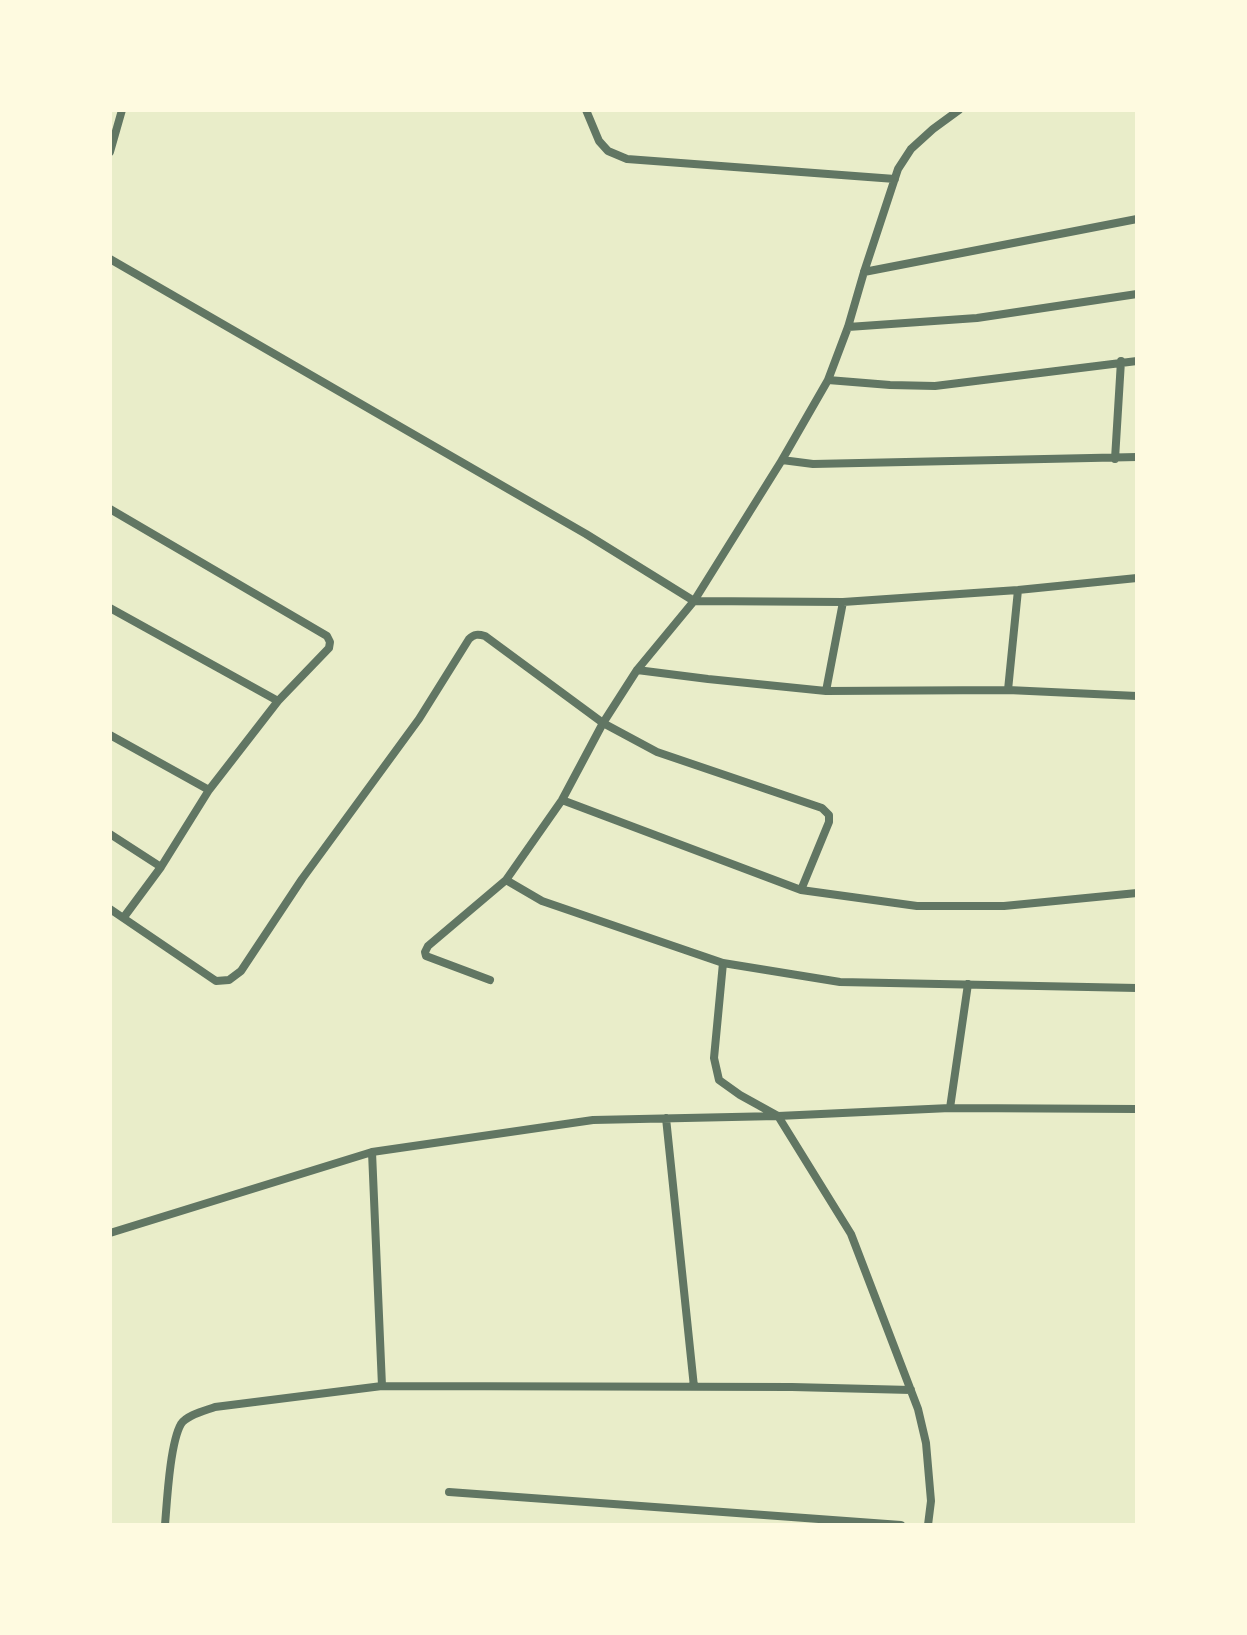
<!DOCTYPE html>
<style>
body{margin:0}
#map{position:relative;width:1247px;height:1635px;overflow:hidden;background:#e9edc9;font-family:Commissioner,sans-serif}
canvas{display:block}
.frame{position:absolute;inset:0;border:112px solid #fefae0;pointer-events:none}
</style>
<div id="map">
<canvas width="1247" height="1635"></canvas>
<div class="frame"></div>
</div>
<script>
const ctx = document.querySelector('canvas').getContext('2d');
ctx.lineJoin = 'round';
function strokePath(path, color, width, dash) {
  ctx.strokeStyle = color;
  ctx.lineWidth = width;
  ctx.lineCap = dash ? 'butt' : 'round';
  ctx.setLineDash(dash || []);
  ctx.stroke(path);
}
strokePath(new Path2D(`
 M586,110l13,31 9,10 19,8 268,20
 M110,152l12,-42
 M110,259l476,275 108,67 149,1 175,-12 119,-12
 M864,272l273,-53
 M848,327l129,-9 160,-24
 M828,380l62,5 45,1 202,-25
 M1115,459l6,-98
 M782,460l31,4 324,-7
 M110,509l217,127 3,6 -1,6 -51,53 -69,89 -48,77 -37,50
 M110,608l168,93
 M637,670l71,9 118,12 182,-1 129,6
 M1008,690l10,-100
 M826,691l17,-89
 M110,735l99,55
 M562,800l239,90 116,16h87l133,-13
 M110,834l51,33
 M506,880l36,21 181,62 117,19 297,6
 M110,909l106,72 13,-1 12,-9 61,-92 117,-160 50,-80c5,-5 9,-5 16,-3l118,87 54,29 165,56 7,7v7l-28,68
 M723,963l-9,95 5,22 21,15 38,21 73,118 67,175 8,34 5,58 -3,24
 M490,980l-64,-24 -1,-4 3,-6 78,-66 56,-80 41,-77 34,-53 57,-69 88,-141 46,-80 20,-53 16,-55 34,-103 13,-20 22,-20 26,-19
 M950,1108l18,-124
 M666,1118l28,269
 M372,1152l10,234
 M110,1233l262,-81 221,-32 185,-4 172,-8 187,1
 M449,1492l452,33
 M165,1525c2,-24 5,-82 16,-101 6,-9 23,-13 34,-17l167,-21 410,1 119,3`), '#617663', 8);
</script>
